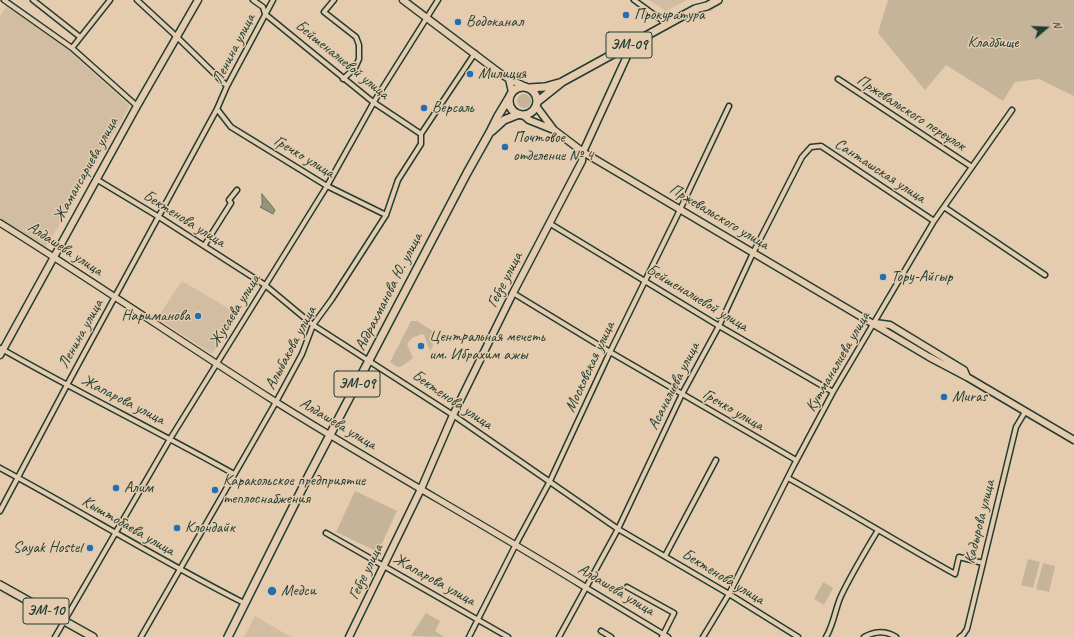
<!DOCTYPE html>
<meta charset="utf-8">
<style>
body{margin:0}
#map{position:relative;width:1074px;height:637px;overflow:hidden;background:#e6ccae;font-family:Caveat,sans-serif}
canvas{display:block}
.north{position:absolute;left:1026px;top:8px;width:40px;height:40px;-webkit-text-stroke:3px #e6ccae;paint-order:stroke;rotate:71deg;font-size:11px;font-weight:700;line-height:16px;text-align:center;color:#1f3d34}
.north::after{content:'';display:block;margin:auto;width:14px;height:18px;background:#1f3d34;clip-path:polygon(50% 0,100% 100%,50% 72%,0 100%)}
</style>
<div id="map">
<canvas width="1074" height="637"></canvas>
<div class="north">N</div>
</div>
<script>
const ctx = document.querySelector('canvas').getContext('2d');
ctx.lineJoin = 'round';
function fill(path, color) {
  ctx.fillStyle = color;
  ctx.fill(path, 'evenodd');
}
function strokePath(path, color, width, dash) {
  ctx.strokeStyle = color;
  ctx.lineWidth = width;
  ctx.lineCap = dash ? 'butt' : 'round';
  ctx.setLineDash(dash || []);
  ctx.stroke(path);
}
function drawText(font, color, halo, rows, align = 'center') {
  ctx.font = font + ' Caveat,sans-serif';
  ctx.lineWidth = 3;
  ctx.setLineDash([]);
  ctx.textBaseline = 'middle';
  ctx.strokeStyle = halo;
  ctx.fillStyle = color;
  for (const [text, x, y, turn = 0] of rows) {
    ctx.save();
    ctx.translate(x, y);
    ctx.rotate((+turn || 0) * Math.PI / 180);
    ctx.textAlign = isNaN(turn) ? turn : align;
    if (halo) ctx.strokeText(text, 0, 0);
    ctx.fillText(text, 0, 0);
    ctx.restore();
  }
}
fill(new Path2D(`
 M649,0h38l-21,11z
 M7,6l61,44 62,56 -84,141 -46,-29v-202z
 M182,281l56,33 -26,40 -55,-36z
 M255,616l36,21h-47z`), '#d2bda2');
fill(new Path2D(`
 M888,0h186v96l-35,-17 -24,3 -12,19 -57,-36 -21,25 -47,-57z
 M517 101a7 7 0 1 1 14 0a7 7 0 1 1-14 0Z
 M411,321h6l16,10 -3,6 3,8 -3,6 -6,-16 -2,-1 -10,4 -5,6 6,14 -11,8 -5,1 -7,-5z
 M355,491l42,20 -19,41 -42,-20z
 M1028,559l12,3 -7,26 -12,-3z
 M1043,563l12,3 -6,26 -13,-3z
 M823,582l10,6 -9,17 -10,-6z
 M426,613l14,8 -5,10 9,6 -33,-1z`), '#c5b49a');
const water = new Path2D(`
 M262,194l13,16 -2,4 -13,-7 2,-2z`);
fill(water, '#97937d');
strokePath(water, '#677160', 1);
const minor = new Path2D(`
 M4,0l68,48 65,58
 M33,0l47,37
 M137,0l40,37 50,49
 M253,0l10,7 2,7 108,88 48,32
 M334,0l-10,12 32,25 3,8v14l-4,9 -12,11
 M634,0l33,24
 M72,48l38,-48
 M838,79l134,88
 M217,109l14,18 96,59 59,29
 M96,179l63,38 106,68 48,40 140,90 165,114 111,65 69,43
 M944,207l101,68
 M549,223l170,103 114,66
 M204,246l27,-43 -2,-3 8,-10
 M513,293l97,59 186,108
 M0,348c77,44 157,83 234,126
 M0,468c82,44 161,93 244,135
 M788,478c56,31 111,65 167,96l4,-17 24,6
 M0,511l67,-126 150,-276 10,-23 46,-86
 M326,533l182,104
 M665,556l51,-96
 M585,587l83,50
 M627,587l47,26 -12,24
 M601,631l10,6
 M55,637l115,-198 157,-253 48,-86 63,-100
 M141,637l135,-235 26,-48 11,-29 19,-26 54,-84 12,-35 23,-36v-10l54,-81
 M469,637l47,-93 34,-63 60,-129 67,-136 52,-110
 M559,637l59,-108 64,-135 37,-68 34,-73 49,-96 9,-10 10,-1 113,75
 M703,637l26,-43 65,-129 39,-73 101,-171 78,-111
 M826,637c8,-13 9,-28 15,-41 11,-23 24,-44 37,-66
 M864,637c11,-6 21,-7 32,0
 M960,637l3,-2 4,-6 49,-202 9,-15`);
const tertiary = new Path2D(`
 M0,223c93,58 183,120 276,179 102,64 207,122 309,185`);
const secondary = new Path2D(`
 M403,0l98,74 8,5 17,8
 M509,79l3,13
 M536,106l18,24
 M523,115l6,5 25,10 29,22 346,205 38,20 107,63
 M875,323l15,2 74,45 3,7
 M0,355l137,-249 61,-106
 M349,637l72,-148 32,-74 60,-122 69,-132 1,-9 50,-109`);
const trunk = new Path2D(`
 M509 101a14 14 0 1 1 28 0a14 14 0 1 1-28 0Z
 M529,88l16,-1 14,-4
 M537,102l25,-20 133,-73 12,-3 11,-6
 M492,131l12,-11 15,-6
 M0,585l93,52
 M228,637l81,-162 158,-302 23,-41 8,-16 12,-20`);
strokePath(minor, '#1f3d34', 7);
strokePath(tertiary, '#1f3d34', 8);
strokePath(secondary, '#1f3d34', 9);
strokePath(trunk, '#1f3d34', 10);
strokePath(minor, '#e6ccae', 4);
strokePath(tertiary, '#e6ccae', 5.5);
strokePath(secondary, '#e6ccae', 6);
strokePath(trunk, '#e6ccae', 7);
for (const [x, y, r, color] of [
 [626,15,4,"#1f6fb2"],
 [458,22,4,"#1f6fb2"],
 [470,74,4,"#1f6fb2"],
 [424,108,4,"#1f6fb2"],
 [505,147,4,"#1f6fb2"],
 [883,277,4,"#1f6fb2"],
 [198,316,4,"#1f6fb2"],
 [421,346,4,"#1f6fb2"],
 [944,397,4,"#1f6fb2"],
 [116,488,4,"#1f6fb2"],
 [215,490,4,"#1f6fb2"],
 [177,528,4,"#1f6fb2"],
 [90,548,4,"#1f6fb2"],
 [272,591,5,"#1f6fb2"]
]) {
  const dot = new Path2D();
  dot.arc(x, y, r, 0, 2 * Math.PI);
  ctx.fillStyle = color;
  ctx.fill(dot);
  strokePath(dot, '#e6ccae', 1.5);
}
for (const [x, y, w] of [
 [629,45,46],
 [357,384,46],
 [46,611,46]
]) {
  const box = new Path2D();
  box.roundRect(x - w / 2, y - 13, w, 26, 3);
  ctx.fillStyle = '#e6ccae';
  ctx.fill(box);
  strokePath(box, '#1f3d34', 1);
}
drawText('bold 15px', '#1f3d34', null, [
 ["ЭМ-09",629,45],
 ["ЭМ-09",357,384],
 ["ЭМ-10",46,611]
]);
drawText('16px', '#1f3d34', '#e6ccae', [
 ["Прокуратура",634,15],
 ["Водоканал",466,22],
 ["Милиция",478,74],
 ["Версаль",432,108],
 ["Почтовое",513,138],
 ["отделение № 4",513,156],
 ["Тору-Айгыр",891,277],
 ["Нариманова",190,316,"right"],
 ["Центральная мечеть",429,337],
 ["им. Ибрахим ажы",429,355],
 ["Muras",952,397],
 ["Каракольское предприятие",223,481],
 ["теплоснабжения",223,499],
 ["Алим",124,488],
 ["Клондайк",185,528],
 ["Sayak Hostel",82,548,"right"],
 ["Медси",281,591]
], 'left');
drawText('16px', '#274339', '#e6ccae', [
 ["Кладбище",993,43]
]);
drawText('16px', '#1f3d34', '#e6ccae', [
 ["Ленина улица",234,49,-63],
 ["Бейшеналиевой улица",342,60,39],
 ["Пржевальского переулок",911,113,33],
 ["Гречко улица",304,157,31],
 ["Жамансариева улица",86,170,-61],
 ["Санташская улица",880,171,33],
 ["Пржевальского улица",719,217,31],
 ["Бектенова улица",184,219,32],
 ["Алдашева улица",65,249,33],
 ["Гебзе улица",505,280,-63],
 ["Абдрахманова Ю. улица",389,292,-63],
 ["Бейшеналиевой улица",697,298,31],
 ["Жусаева улица",235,311,-58],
 ["Ленина улица",81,334,-61],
 ["Алыбакова улица",291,348,-62],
 ["Кутманалиева улица",838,362,-60],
 ["Московская улица",590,367,-65],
 ["Асаналиева улица",674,386,-63],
 ["Жапарова улица",123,400,27],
 ["Бектенова улица",452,400,34],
 ["Гречко улица",733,410,30],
 ["Алдашева улица",338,424,31],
 ["Кадырова улица",980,522,-76],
 ["Кыштобаева улица",128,526,30],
 ["Гебзе улица",366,572,-64],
 ["Бектенова улица",723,577,31],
 ["Жапарова улица",434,580,29],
 ["Алдашева улица",616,590,31]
]);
</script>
